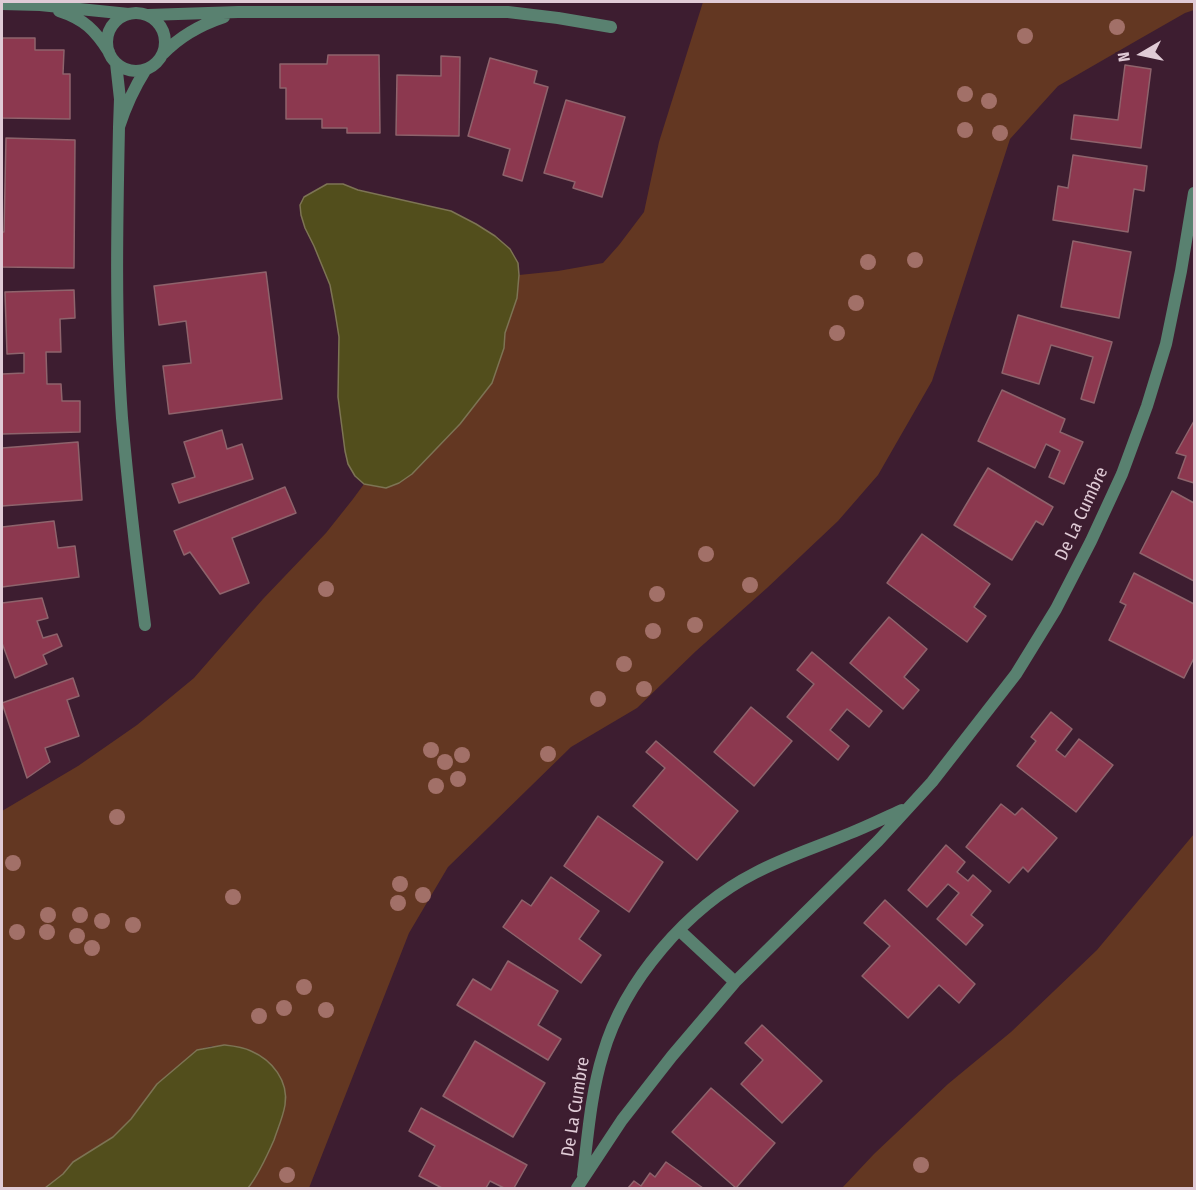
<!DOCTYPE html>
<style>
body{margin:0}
#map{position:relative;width:1196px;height:1190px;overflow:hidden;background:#3d1d30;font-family:"Fira Sans Condensed",sans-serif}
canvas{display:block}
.frame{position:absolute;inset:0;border:3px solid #e0cbd6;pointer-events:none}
.north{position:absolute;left:1112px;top:24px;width:60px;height:60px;-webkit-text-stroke:4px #3d1d30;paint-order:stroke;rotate:261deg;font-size:16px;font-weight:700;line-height:24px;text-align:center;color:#e0cbd6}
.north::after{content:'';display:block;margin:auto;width:21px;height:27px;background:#e0cbd6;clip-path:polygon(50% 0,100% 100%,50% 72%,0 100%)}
</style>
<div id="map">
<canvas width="1196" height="1190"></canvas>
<div class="frame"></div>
<div class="north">N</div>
</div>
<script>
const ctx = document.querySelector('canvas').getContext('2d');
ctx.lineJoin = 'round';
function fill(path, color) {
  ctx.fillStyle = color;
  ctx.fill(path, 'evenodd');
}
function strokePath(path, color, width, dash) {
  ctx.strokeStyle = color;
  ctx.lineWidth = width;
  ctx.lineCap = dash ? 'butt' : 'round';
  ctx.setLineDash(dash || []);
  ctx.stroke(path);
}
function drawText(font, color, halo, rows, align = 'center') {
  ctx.font = font + ' "Fira Sans Condensed",sans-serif';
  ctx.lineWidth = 4.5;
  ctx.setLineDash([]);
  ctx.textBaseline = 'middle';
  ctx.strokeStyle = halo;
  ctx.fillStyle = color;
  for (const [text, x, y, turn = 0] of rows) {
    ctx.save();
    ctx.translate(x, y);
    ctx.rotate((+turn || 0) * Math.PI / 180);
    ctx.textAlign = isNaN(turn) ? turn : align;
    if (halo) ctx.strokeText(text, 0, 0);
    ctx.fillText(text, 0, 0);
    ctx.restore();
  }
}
fill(new Path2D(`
 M703,2h491v8l-9,3 -49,28 -78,45 -48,53 -78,242 -54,94 -40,46 -71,67 -71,63 -59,57 -66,39 -123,120 -39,66 -100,255h-61l19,-32 13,-31 -68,-79 -15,4 -40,34 -26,35 -18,18 -40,25 -10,12 -18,14h-43v-377l76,-45 59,-41 57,-47 69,-79 63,-66 27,-34 11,-15 22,4 26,-14 48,-50 32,-41 12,-35 1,-15 12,-35 2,-23 39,-4 45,-8 16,-18 25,-33 15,-70z
 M1194,834v354h-352l32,-34 74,-70 63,-52 86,-82z`), '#633722');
const water = new Path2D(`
 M327,184h16l15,6 93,21 25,13 19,12 15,13 8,14 1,12 -2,23 -12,35 -1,15 -12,35 -32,41 -48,50 -13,9 -13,5 -22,-4 -9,-8 -7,-12 -3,-13 -7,-54 1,-60 -4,-25 -5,-27 -16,-39 -9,-18 -4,-13 -1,-10 4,-8z
 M224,1045c9,1 19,2 27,6 21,9 38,30 34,54 -2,12 -7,23 -11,35 -7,16 -15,34 -26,48h-203l18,-14 10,-12 40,-25 18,-18 26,-35 40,-34z`);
fill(water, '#524e1c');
strokePath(water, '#7d7454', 1.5);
const building = new Path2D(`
 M2,38h33v12h29l-1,24h7v45l-68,-1z
 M328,55h51l1,78h-33v-5h-25v-9h-36v-31h-6v-24h47z
 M441,56l19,1 -1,79 -63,-1 1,-60 44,1z
 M490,58l47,13 -3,12 14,4 -26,94 -19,-6 7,-26 -42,-13z
 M1125,65l26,4 -10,79 -70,-9 3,-24 44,5z
 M566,100l59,17 -23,80 -29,-9 2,-6 -31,-9z
 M6,138l69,2 -1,128 -72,-1v-35h2z
 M1073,155l74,11 -3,25 -10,-2 -6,43 -75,-12 5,-34 10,2z
 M1073,241l58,11 -12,66 -58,-11z
 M266,272l16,127 -113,15 -6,-48 28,-3 -5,-42 -27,4 -5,-39z
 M74,290l1,28 -15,1 1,33h-15l1,32h14l1,17h18v31l-78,2v-60l22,-1v-20l-17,1 -2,-62z
 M1018,315l94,27 -18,61 -13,-4 12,-42 -42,-12 -12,39 -37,-11z
 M1002,390l63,29 -5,13 23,10 -19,42 -15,-7 11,-26 -14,-7 -11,24 -57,-27z
 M1194,421v62l-16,-5 8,-22 -10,-3z
 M222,430l5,19 15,-5 11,35 -74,24 -7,-19 23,-7 -11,-35z
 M78,442l4,58 -80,6v-58z
 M988,468l65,39 -10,18 -7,-4 -24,39 -58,-35z
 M285,487l11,26 -64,25 17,45 -29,11 -30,-42 -6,3 -10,-24z
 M1172,491l22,12v78l-54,-28z
 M54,521l4,27 17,-2 4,31 -77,10v-60z
 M922,534l68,50 -16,23 12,9 -19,26 -80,-59z
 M1134,573l60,31v54l-10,20 -75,-38 17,-35 -6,-3z
 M42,598l6,20 -11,3 6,17 14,-4 5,12 -19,9 4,9 -32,14 -13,-35v-40z
 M889,617l38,32 -23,28 15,13 -16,19 -53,-46z
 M812,652l70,59 -13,16 -22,-18 -17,21 19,16 -11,14 -51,-43 27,-33 -17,-14z
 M73,678l6,18 -12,4 12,36 -34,12 5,14 -23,16 -25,-75z
 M751,707l41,34 -38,45 -40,-34z
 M1051,712l21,17 -16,21 9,7 14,-18 34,26 -37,47 -59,-46 19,-25 -5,-4z
 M656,741l82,70 -41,49 -64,-54 32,-38 -19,-16z
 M1001,804l14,11 7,-7 35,30 -29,34 -5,-5 -14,16 -43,-36z
 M598,816l65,46 -34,50 -65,-46z
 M946,845l19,17 -8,10 11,9 5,-6 18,16 -20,24 12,10 -17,20 -29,-26 22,-26 -11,-9 -21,23 -19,-17z
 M551,877l48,34 -20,28 22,16 -20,28 -78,-56 19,-27 9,6z
 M885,900l90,84 -16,19 -20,-18 -31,33 -46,-42 28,-30 -26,-23z
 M508,961l50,30 -20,34 23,14 -13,21 -91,-55 16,-26 18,11z
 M762,1025l60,56 -40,42 -41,-39 22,-24 -18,-17z
 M475,1041l70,42 -32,54 -70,-41z
 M711,1088l64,55 -39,45 -64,-56z
 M421,1108l106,57 -13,23h-10l-14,-7 -4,7h-44l-23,-12 16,-30 -26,-15z
 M666,1162l37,26h-75l6,-7 7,5 9,-13 5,4z`);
fill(building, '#8c384f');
strokePath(building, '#8e636c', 1.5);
strokePath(new Path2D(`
 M2,4l38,1 89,9
 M59,11c25,8 36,19 50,41
 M107 42a29 29 0 1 1 58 0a29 29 0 1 1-58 0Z
 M148,15l90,-3h270l50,6 53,9
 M163,54c17,-18 37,-29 61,-37
 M116,63l4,36 -1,28c7,-22 15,-39 27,-58
 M119,127c-2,97 -4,194 3,291 6,69 14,138 23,207
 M679,930l56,52
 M583,1175c5,-41 8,-82 20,-121 21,-73 85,-147 152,-181 30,-16 62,-26 93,-39 18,-7 36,-16 54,-24
 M577,1188l45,-68 50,-64 63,-74 143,-141 54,-59 84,-108 40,-65 35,-68 31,-67 25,-68 19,-62 15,-73 13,-78`), '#598170', 12);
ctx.fillStyle = '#a27068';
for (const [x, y] of [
 [1117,27],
 [1025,36],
 [965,94],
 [989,101],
 [965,130],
 [1000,133],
 [915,260],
 [868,262],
 [856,303],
 [837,333],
 [706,554],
 [750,585],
 [326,589],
 [657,594],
 [695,625],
 [653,631],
 [624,664],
 [644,689],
 [598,699],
 [431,750],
 [548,754],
 [462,755],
 [445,762],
 [458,779],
 [436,786],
 [117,817],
 [13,863],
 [400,884],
 [423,895],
 [233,897],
 [398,903],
 [48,915],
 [80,915],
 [102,921],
 [133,925],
 [17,932],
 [47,932],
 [77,936],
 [92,948],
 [304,987],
 [284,1008],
 [326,1010],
 [259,1016],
 [921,1165],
 [287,1175]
]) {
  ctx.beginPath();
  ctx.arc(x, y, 8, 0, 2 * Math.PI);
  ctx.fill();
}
drawText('18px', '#e0cbd6', '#3d1d30', [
 ["De La Cumbre",1082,514,-65],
 ["De La Cumbre",576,1107,-81]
]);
</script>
